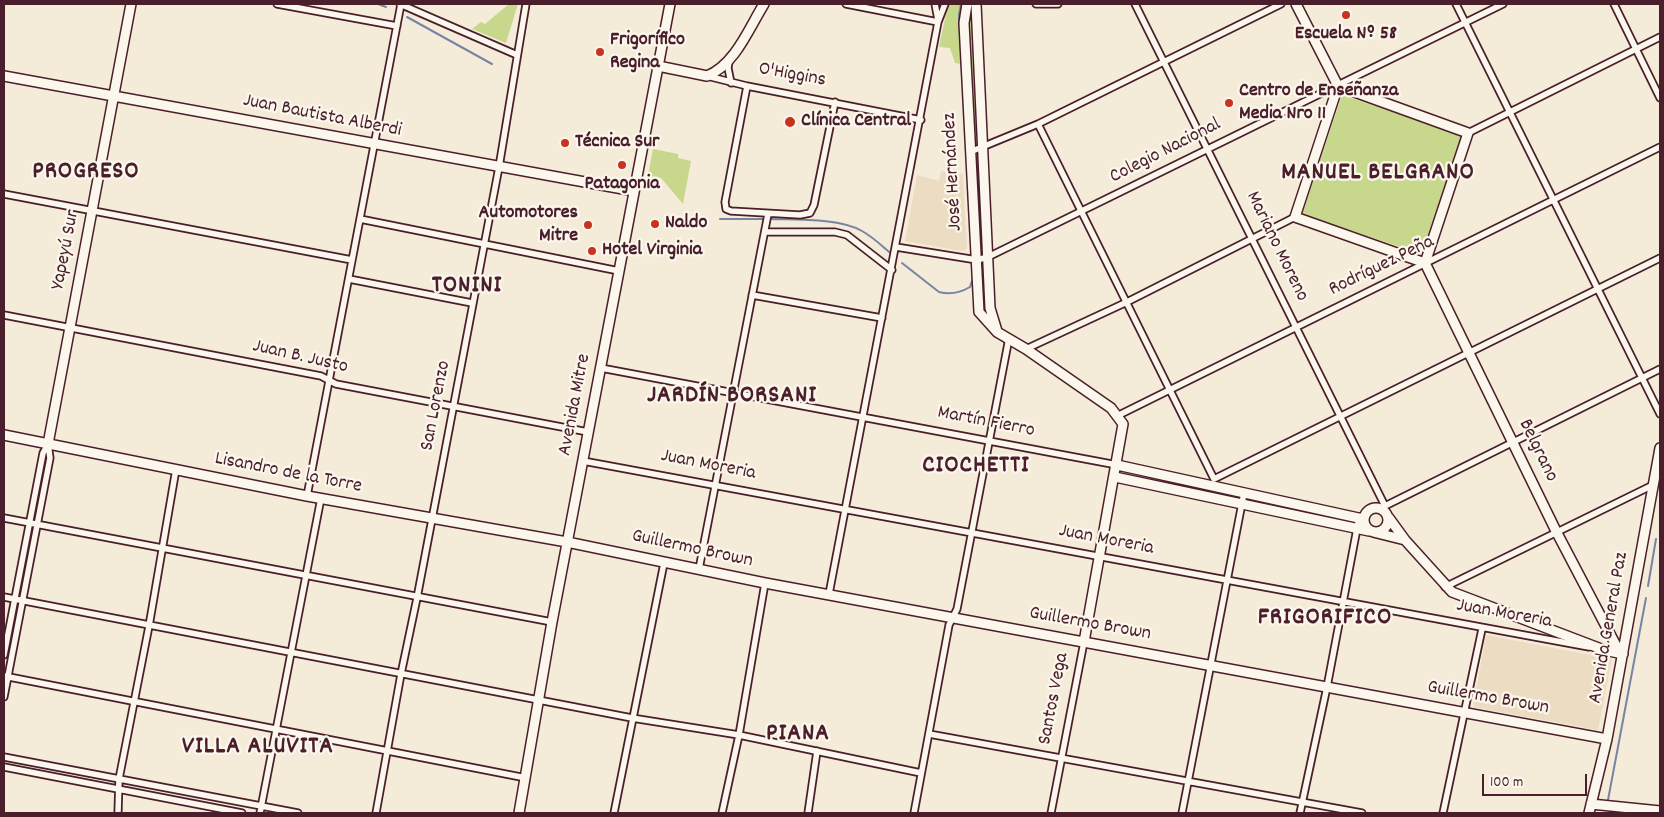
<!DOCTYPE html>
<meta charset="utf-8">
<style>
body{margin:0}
#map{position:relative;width:1664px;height:817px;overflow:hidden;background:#f4ebd9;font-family:Dekko,sans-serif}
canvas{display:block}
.frame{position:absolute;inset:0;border:5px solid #4a1f2b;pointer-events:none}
.scale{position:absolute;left:1482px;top:774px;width:105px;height:22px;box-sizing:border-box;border:2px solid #4a1f2b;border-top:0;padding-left:6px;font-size:15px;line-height:18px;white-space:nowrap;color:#4a1f2b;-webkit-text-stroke:4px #fbf7ec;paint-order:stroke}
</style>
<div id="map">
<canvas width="1664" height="817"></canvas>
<div class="frame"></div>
<div class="scale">100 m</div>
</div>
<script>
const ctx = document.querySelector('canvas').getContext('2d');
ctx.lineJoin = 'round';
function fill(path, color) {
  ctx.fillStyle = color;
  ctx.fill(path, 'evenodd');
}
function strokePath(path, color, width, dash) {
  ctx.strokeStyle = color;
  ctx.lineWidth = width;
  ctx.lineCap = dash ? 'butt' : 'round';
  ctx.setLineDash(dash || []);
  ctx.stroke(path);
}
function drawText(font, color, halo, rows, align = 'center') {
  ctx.font = font + ' Dekko,sans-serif';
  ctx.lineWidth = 4.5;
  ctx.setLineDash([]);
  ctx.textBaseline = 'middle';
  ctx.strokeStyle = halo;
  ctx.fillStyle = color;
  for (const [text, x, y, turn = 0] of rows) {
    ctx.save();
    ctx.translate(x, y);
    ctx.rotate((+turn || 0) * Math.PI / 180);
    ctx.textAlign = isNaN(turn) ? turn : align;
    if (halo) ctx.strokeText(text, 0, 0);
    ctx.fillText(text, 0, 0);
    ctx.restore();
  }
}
fill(new Path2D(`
 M941,171l22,3 4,75 -5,2 -57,-10 12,-66 22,6z
 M1486,635l126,24 -14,71 -125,-23z`), '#ecddc2');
fill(new Path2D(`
 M509,4h9l-12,39 -34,-14 9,-7 4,2z
 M948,4h14l-3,13 2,47 -6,-1 -5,-15 -11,-1z
 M967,14h5l6,130 -4,1z
 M1342,95l120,40 -41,119 -119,-40z
 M653,149l25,5v4l13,3 -8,43 -22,-26 -13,-2z`), '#c7d88c');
strokePath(new Path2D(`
 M378,4l8,3
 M961,4l-2,11 5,94
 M407,17l85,47
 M720,219h45
 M770,219c26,1 69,-1 92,12 11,6 21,16 31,24
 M902,263l37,29c12,3 21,1 31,-5l3,-9
 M1660,521v-2
 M1648,586l8,-47
 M1608,800l38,-202`), '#7983a3', 2);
const street = new Path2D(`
 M277,4l120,22
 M400,4l117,51
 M846,4l92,18
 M935,4l3,16
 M1036,4h22
 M1135,4l250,502
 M1456,4l204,410
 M1614,4l46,94
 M729,61l-1,7 3,15
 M707,76l40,10 174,34
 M747,86l-22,116 1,7 5,2 69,4 10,-2 4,-8 21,-103
 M1038,124l176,355
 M1468,133l192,-96
 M970,152l68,-28 243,-120
 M4,194l348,66
 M360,219l259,52
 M765,232h70l12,3 45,35
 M896,247l81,13 11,-3 515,-253
 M349,279l123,24
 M752,295l130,23
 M4,315l317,61 15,8 252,48
 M1026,349l101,-47 168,-85
 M601,368l516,97
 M1119,415l541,-268
 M583,461l1006,186
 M1214,479l446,-221
 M307,496l94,-492
 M1385,506l275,-137
 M4,518l548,104
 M699,569l69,-355
 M1445,587l208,-102
 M829,594l109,-572 7,-18
 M4,597l628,121 107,17 182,38
 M4,655l39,-202 5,-9
 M4,676l522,102
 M4,697l46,-239 -2,-14
 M929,734l433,79
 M4,757l294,56
 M4,767l238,46
 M118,813l1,-34 30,-153 27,-157
 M260,813l61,-315
 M376,813l25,-139 16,-76 82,-431 27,-163
 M614,813l50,-250
 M722,813l17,-78 26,-152
 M808,813l9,-62
 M914,813l35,-188 8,-16 52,-271
 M1051,813l33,-171
 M1182,813l62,-320
 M1300,813l27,-126 32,-169
 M1443,813l39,-184`);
const secondary = new Path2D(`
 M967,4l-3,19 15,289 18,20 29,17 85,59 12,16 -39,218
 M976,4l14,304 7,23
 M1296,4l42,82
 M658,66l49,10c28,-11 42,-48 57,-72
 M4,76l630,115
 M1425,263l43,-130 -130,-47 -43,131 130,46 131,268 64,122
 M4,435l303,61 260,46 198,41 842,156
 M48,444l83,-440
 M1117,465l246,54
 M1115,477l254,54
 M1364 520a12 12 0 1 1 24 0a12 12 0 1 1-24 0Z
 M1389,518l16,22 47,52 152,58 19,4
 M1373,532l32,8
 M1591,804l69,7
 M519,813l33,-191 118,-618
 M1589,813l18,-74 53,-291`);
strokePath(street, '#4a1f2b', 9);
strokePath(secondary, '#4a1f2b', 12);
strokePath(street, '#fbf7ec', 5.5);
strokePath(secondary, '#fbf7ec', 9);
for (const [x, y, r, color] of [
 [1346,15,5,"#c8321e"],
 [600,52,5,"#c8321e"],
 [1229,103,5,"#c8321e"],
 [790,122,6,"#c8321e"],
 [565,143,5,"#c8321e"],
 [622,165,5,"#c8321e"],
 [655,224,5,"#c8321e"],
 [588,225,5,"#c8321e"],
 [592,251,5,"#c8321e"]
]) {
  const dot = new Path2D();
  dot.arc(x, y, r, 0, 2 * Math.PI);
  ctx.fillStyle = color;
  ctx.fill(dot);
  strokePath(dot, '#fbf7ec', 2);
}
drawText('bold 20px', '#4a1f2b', '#fbf7ec', [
 ["Escuela Nº 58",1346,35,"center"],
 ["Frigorífico",610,41],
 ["Regina",610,64],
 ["Centro de Enseñanza",1239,92],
 ["Media Nro 11",1239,115],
 ["Clínica Central",801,122],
 ["Técnica Sur",575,143],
 ["Patagonia",622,185,"center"],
 ["Automotores",578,214,"right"],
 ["Mitre",578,237,"right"],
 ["Naldo",665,224],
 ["Hotel Virginia",602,251]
], 'left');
drawText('20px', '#4a1f2b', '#fbf7ec', [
 ["O'Higgins",792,76,10],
 ["Juan Bautista Alberdi",322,117,11],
 ["Colegio Nacional",1166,152,-27],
 ["José Hernández",954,172,-93],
 ["Mariano Moreno",1276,247,64],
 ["Yapeyú Sur",67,250,-79],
 ["Rodríguez Peña",1382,267,-26],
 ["Juan B. Justo",300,358,13],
 ["Avenida Mitre",576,405,-79],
 ["San Lorenzo",437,406,-79],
 ["Martín Fierro",986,423,11],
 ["Belgrano",1537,451,64],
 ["Juan Moreria",708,466,11],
 ["Lisandro de la Torre",288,474,11],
 ["Juan Moreria",1106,541,11],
 ["Guillermo Brown",692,550,12],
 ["Juan Moreria",1504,615,10],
 ["Guillermo Brown",1090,625,10],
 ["Avenida General Paz",1610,628,-80],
 ["Santos Vega",1055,699,-79],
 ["Guillermo Brown",1488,699,10]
]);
ctx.letterSpacing = '1px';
drawText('bold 25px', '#4a1f2b', '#fbf7ec', [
 ["PROGRESO",86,174],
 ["MANUEL BELGRANO",1378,175],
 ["TONINI",467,288],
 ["JARDÍN BORSANI",732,398],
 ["CIOCHETTI",976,468],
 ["FRIGORIFICO",1325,620],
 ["PIANA",798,736],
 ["VILLA ALUVITA",258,749]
]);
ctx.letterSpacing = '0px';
</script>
